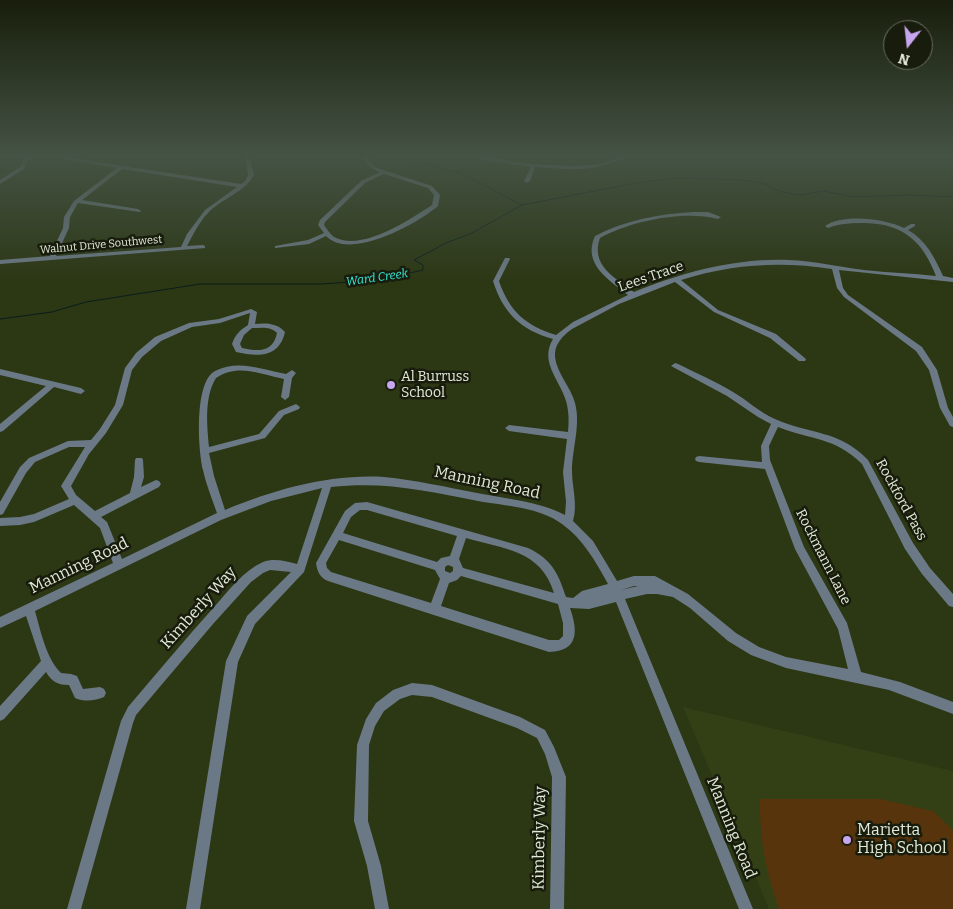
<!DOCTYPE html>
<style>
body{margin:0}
#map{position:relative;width:953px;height:909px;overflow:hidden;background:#2c3714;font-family:Bitter,serif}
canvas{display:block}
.north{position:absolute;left:883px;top:20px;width:50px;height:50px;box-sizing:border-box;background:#171c0d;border:1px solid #686f5d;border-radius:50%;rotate:196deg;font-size:14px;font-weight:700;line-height:20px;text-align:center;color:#e2ebd6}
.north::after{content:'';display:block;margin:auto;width:18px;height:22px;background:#c7a6ef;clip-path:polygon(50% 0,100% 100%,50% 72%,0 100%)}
</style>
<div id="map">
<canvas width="953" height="909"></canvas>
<div class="north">N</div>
</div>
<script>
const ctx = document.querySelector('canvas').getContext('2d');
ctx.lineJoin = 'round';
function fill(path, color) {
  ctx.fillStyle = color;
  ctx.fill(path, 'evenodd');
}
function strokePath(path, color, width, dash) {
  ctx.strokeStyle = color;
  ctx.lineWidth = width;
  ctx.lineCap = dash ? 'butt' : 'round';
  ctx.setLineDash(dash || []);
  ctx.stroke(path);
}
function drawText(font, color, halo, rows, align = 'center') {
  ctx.font = font + ' Bitter,serif';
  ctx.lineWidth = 5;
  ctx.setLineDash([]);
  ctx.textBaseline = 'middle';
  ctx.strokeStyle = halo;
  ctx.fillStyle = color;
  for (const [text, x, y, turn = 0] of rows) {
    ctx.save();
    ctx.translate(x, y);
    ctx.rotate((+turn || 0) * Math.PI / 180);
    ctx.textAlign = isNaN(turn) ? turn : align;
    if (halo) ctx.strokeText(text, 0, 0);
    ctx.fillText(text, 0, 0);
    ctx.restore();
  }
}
fill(new Path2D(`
 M683,707l270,64v138h-184z`), '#334015');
fill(new Path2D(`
 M760,799h120l53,12 20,19v79h-174c-13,-36 -20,-72 -19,-110z`), '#57340c');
strokePath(new Path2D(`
 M407,156l5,4 53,15 57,30
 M0,319l52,-7 34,-10 114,-18h121l58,-4 44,-10v-5l-9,-5 32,-17 26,-10 50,-28 114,-22 40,-5 67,2 19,3 20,9 18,3 24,-4 29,6 57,-2 43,2`), '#081e1b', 1);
fill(new Path2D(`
 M25,156h5l-6,13 -24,15v-4l20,-13z
 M45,156h14l182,28 4,-3 3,-6 -3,-19h4l5,19c-10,18 -32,23 -46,38 -9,9 -15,22 -21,33l16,-1 2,1v2l-205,16v-4l50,-4 13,-28 1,-11 10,-16 43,-33zM122,169l115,18 -32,23 -18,24 -6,13 -125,9 13,-28 1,-11 8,-14 62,9 1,-1 -3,-2 -56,-9z
 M363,156h5l3,7 6,5 55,18 8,9 -2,11c-21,18 -88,55 -112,30l-17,8 -34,4v-2l33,-6 16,-7 -6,-8 2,-5 41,-39 19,-9c-9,-3 -13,-7 -17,-16zM384,174l44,14 6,7 -2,10c-23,15 -70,47 -98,32 -4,-3 -7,-8 -10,-12l1,-3 40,-39z
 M472,156h10l47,8 44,2 20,-1 15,-3 11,-6h6c-26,17 -60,14 -90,11l-5,14 -3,2 -3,-2 7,-14 -42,-6z
 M938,156h4v1l-2,1z
 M693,212h15l13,5 -3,2c-35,-9 -87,2 -118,19 -10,27 15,40 34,54 49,-20 102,-34 155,-32 25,1 50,7 75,10 24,3 48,3 72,6 -13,-34 -32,-52 -70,-53 -13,0 -25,0 -38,5l-3,-2c18,-13 61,-7 79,2l7,-4h4v2l-7,4c18,10 27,28 35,46l10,2v4l-114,-12 4,18 5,7 74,52 15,23 11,38 5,9v10l-3,-1 -10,-18 -11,-38 -13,-19 -72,-54 -7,-9 -5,-19c-51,-8 -101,-5 -151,11l37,30 58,24 30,25 -1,2h-6l-29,-23 -56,-26 -39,-30 -56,22 -47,25c-10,7 -18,16 -17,28 2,17 16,30 20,46 6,22 -3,46 -3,68 0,17 6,33 1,50l20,20 24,40 17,-5h21l33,18 48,39 23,14 27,10 62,12 -10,-40 -43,-80 -30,-80 -66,-7 -3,-1 -1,-2 1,-2 3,-1 63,6 -1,-16 10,-22 -13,-7 -31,-21 -56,-30 4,-3 3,1c18,9 37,17 55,28 14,8 26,20 42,27 35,16 63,10 93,41l45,83 17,25 23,26v13l-4,-1 -27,-32 -17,-25 -43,-85c-27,-27 -51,-24 -84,-37l-9,19 1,14 34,87 43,76 14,49 39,10 53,20v12l-64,-24 -103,-22 -35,-13 -23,-14 -38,-33 -17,-11 -16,-3h-10l-22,5 128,310h-14l-123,-307 -27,7 -19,-1c8,23 9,43 -21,44l-221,-71c-8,-3 -11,-10 -12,-18l29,-52 10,-8 12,-1 161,46c23,11 30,24 38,49l7,1 9,-7 26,-7c-12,-22 -25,-45 -46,-60 -23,-17 -56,-18 -84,-23 -51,-10 -93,-20 -147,-14l-27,85 -49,52 -17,38 -38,247h-14l40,-248 21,-45 44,-44 -21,-2 -7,3 -12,9 -38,42 -77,91 -3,8 -52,186h-14l54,-188 7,-14c29,-34 57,-68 87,-101 14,-16 28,-35 48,-44 11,-4 22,-1 34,2l25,-76 -51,13 -50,19 -186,91c6,21 11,47 26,62l10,1 6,2 6,13 17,-2 4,2 2,4 -2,4c-9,4 -20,5 -29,1l-6,-13c-11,0 -17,-3 -23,-13l-42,47 -4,2v-15l41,-45 -15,-45 -26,12v-11l113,-54 -13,-35 -26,-23 -40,17 -14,3 -20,1v-8l20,-1 14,-3 35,-15 -8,-13 24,-39h-16l-34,15 -9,11 -23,41 -3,1v-13l20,-35 9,-9 39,-17 23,-1 9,-11 15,-24 10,-37 11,-15 19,-16 34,-14 30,-4 32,-10 6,3 -2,12c11,-1 22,-1 30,8 -6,26 -27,25 -49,20l-4,-8c3,-9 8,-14 16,-19l2,-12 -30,10 -28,4 -31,14 -19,16 -10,13 -9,35 -17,28 -17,21 -18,32 5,9 19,16 35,-18 4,-16 1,-17 1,-2h6l1,2 1,17 -3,10 15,-7 3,1 2,3 -2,3 -58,30 6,5 15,37 95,-46c-5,-14 -11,-29 -14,-43 -5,-21 -9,-88 12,-99 24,-12 47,-1 71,3l6,-4 4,3 -4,5 -3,19 -4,3 -4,-3 3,-18c-23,-5 -47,-16 -68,-1 -12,19 -9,48 -7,69l50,-13 20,-23 17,-7 4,3 -1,2 -15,6 -19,23 -56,15 5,23 11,34c51,-21 104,-36 159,-33 31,3 62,10 93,16 30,6 61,8 88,22l1,-13 -3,-30 4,-33 -58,-8 -4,-3 4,-3 59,7c1,-10 1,-21 -2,-31 -6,-21 -27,-39 -13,-62 -32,-9 -50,-26 -60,-58l12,-23h4l1,1 -11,22c10,30 27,45 57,54l17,-13 55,-27c-19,-15 -46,-31 -33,-59 30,-16 65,-22 98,-24zM252,328c10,0 18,-2 25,5 -4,19 -18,19 -35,15l-2,-4 4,-9zM360,510h7l90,26 -7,20 -9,2 -4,4 -94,-29 8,-16zM466,538c38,11 75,12 88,55l-91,-25 -4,-9zM339,540l96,30 5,9 -9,24 -100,-31 -4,-4 -1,-5zM448,565l5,2v4l-3,2 -5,-2v-4zM461,576l97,28 5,19v13l-4,4h-10l-108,-34 8,-23 8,-3zM634,586h4l-17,4z
 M0,369l81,19 4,3 -4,3 -27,-7 -51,44 -3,1v-8l46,-38 -46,-11z
 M412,683l20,2 88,32 25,13 9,17 12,30 -2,132h-14l2,-132 -7,-23 -8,-16 -20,-10 -85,-31 -20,-2 -12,4 -16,12 -9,15 -6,19 -1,76 13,45 8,43h-14l-8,-43 -13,-45 3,-76 9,-26 10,-16 17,-13z`), '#6b7986');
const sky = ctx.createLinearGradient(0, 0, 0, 284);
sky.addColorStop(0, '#181e0b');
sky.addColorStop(0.55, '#455345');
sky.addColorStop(1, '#45534500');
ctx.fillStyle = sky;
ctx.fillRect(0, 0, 953, 284);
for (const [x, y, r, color] of [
 [391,385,5,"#c7a6ef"],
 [847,840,5,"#c7a6ef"]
]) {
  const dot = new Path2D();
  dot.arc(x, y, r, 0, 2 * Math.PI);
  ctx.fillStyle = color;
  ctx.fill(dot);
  strokePath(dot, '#171c0d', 2);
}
drawText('11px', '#e2ebd6', '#171c0d', [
 ["Walnut Drive Southwest",101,245,-5]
]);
drawText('italic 12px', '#39ead8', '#171c0d', [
 ["Ward Creek",377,278,-8]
]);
drawText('14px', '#e2ebd6', '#171c0d', [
 ["Lees Trace",651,277,-19],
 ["Rockford Pass",901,500,61],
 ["Rockmann Lane",823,557,63]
]);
drawText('14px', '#e2ebd6', '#171c0d', [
 ["Al Burruss",401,377],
 ["School",401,393]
], 'left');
drawText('16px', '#e2ebd6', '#171c0d', [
 ["Manning Road",487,483,12],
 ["Manning Road",79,566,-26],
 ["Kimberly Way",199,608,-48],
 ["Manning Road",731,828,68],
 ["Kimberly Way",540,838,-89]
]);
drawText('16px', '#e2ebd6', '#171c0d', [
 ["Marietta",857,831],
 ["High School",857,849]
], 'left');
</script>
